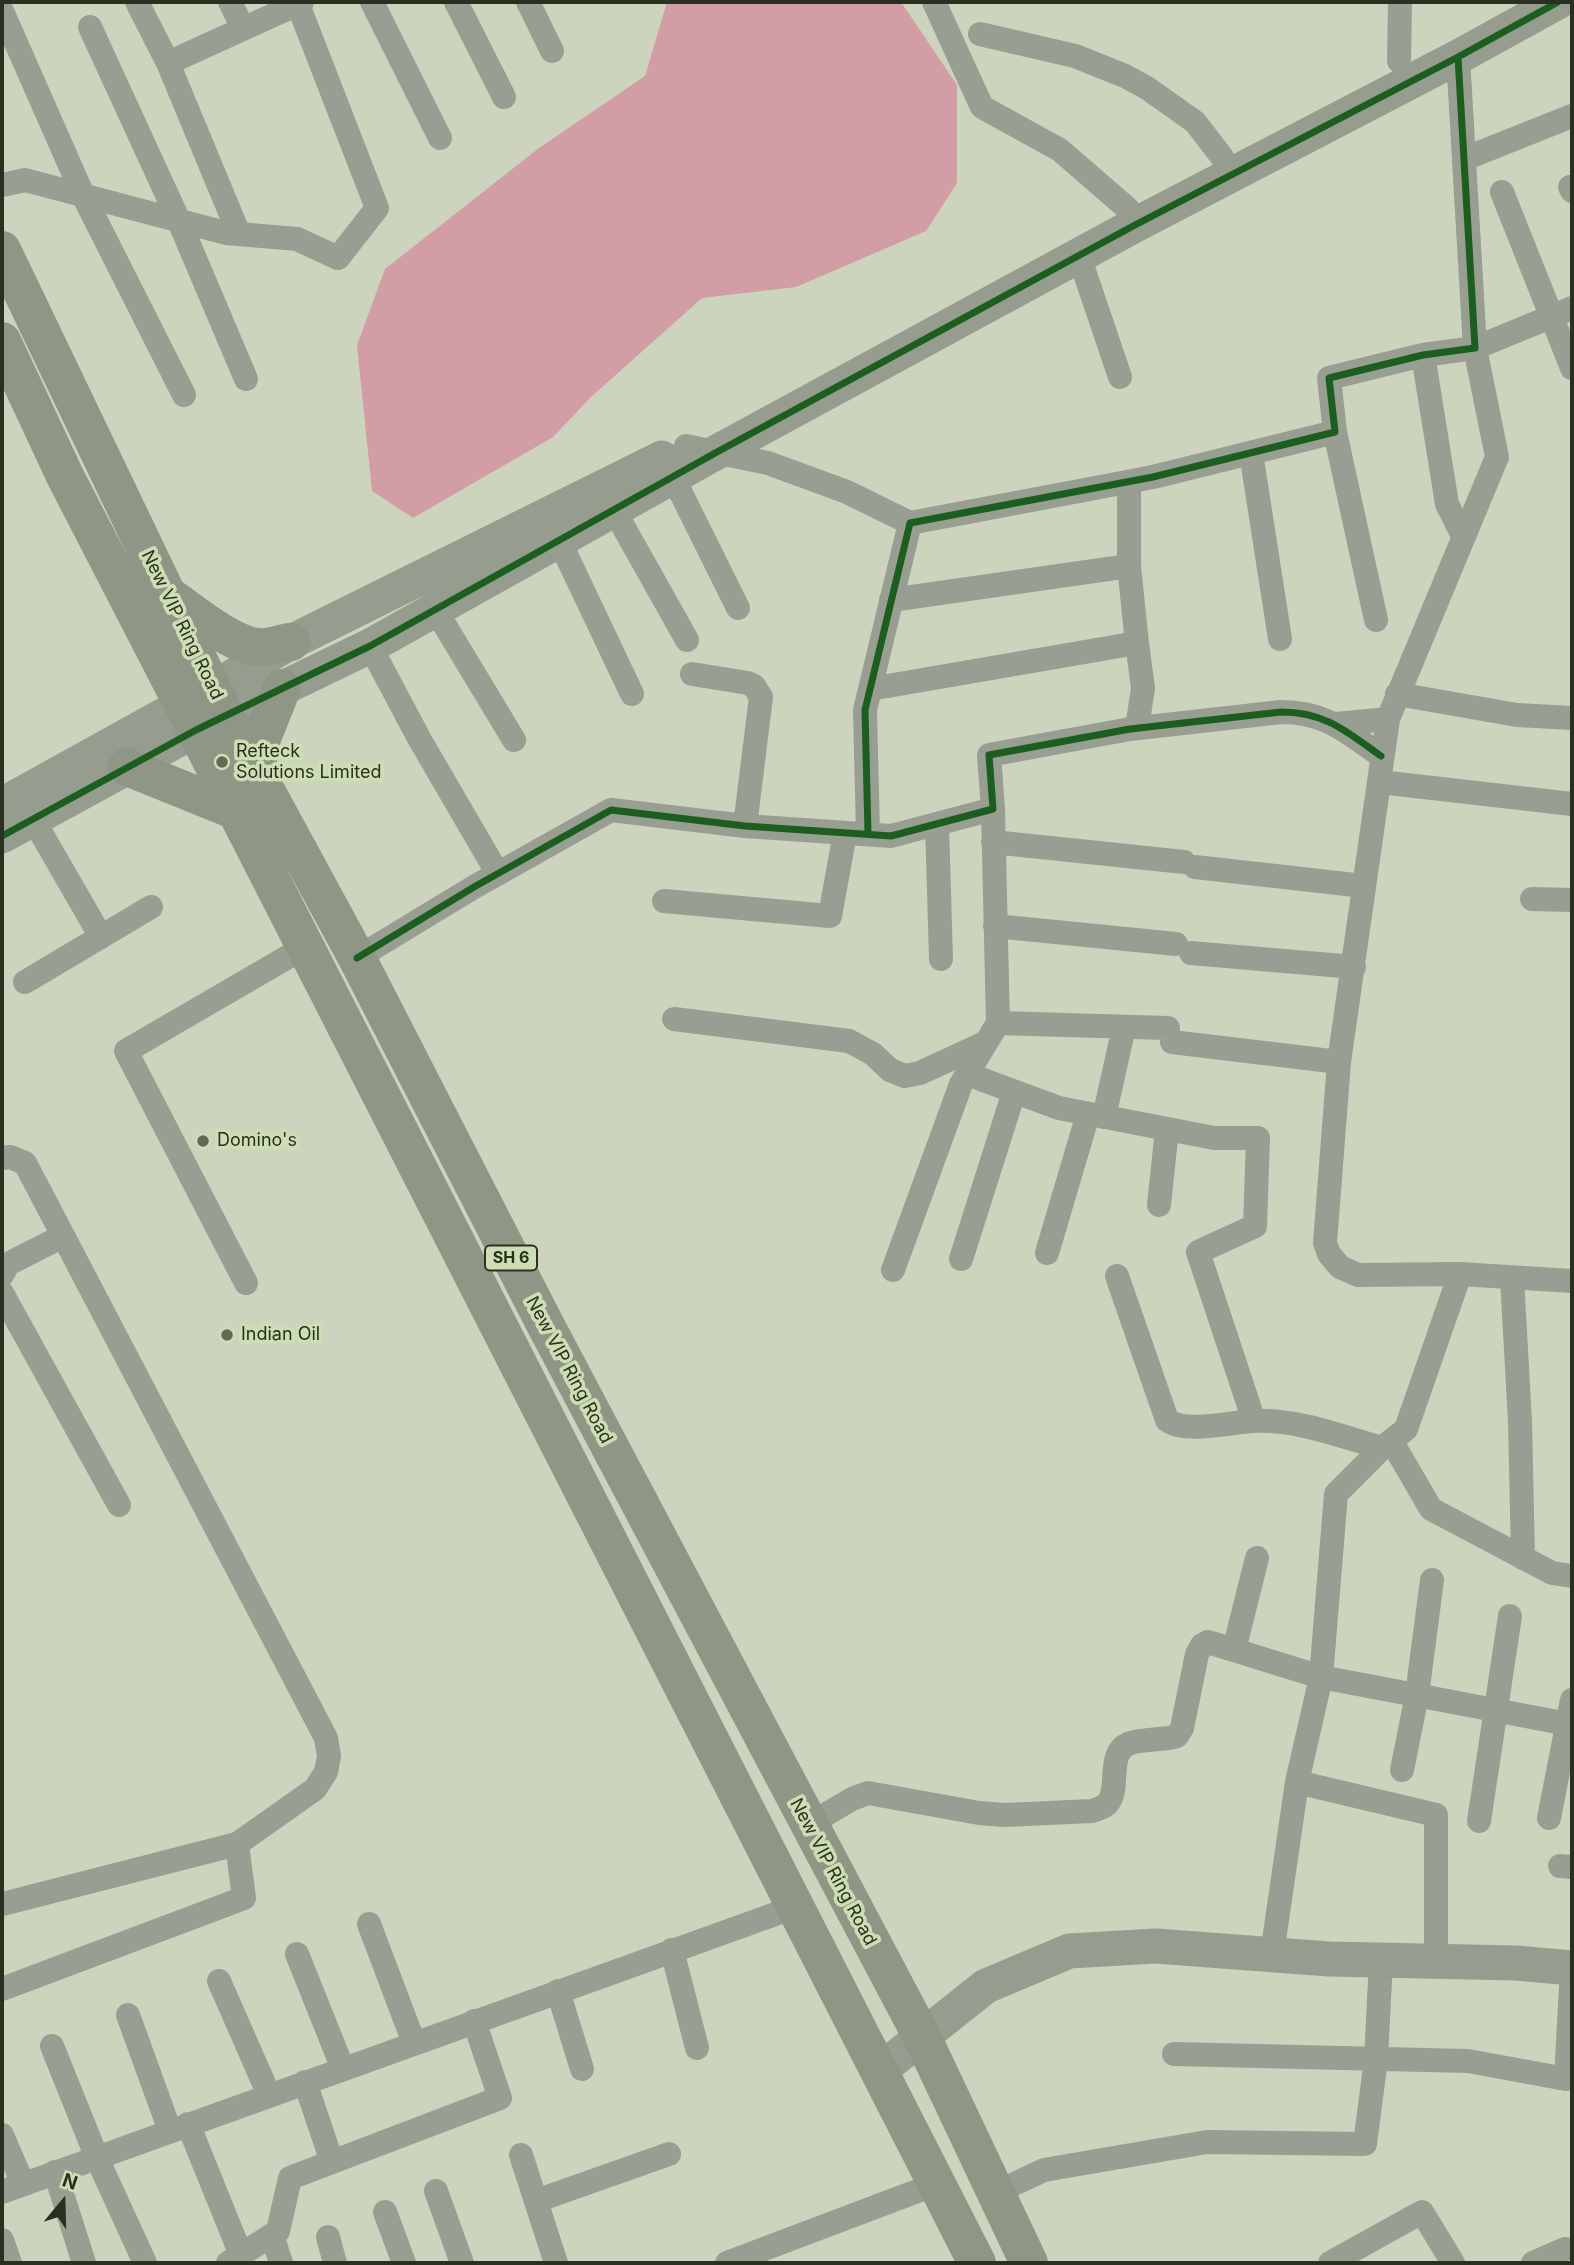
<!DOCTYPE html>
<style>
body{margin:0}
#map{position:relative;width:1574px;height:2265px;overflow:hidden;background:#ccd4be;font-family:Inter,sans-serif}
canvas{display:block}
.frame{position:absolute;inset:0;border:4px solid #2a3020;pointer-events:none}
.north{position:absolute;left:28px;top:2167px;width:70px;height:70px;-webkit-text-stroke:5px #cedeb4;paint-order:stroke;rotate:19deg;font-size:19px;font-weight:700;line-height:28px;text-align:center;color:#2a3020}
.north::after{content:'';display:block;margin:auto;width:24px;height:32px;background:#2a3020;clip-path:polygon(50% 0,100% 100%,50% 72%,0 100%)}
</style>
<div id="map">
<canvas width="1574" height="2265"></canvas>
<div class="frame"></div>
<div class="north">N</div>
</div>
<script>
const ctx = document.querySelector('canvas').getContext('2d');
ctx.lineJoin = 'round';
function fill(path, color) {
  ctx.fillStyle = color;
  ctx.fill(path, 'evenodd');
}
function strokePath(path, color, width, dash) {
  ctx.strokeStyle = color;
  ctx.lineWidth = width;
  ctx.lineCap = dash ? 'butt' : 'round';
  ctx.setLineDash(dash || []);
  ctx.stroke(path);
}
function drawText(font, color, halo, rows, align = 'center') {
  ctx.font = font + ' Inter,sans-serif';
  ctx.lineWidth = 7;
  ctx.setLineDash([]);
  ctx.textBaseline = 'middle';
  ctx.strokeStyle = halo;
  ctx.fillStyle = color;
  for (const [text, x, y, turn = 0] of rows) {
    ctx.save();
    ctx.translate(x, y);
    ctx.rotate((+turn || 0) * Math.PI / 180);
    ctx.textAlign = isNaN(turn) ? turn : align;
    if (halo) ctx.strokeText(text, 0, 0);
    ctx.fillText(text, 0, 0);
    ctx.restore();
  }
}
fill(new Path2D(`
 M667,2h234l56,83v98l-31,48 -130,56 -94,11 -111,99 -38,40 -140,81 -41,-27 -15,-146 28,-76 154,-121 106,-72z`), '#d29da4');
strokePath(new Path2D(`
 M137,2l31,61
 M230,2l13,26
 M372,2l68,136
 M456,2l48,95
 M528,2l24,49
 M934,2l48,105 78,43 68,59 7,16
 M2,11l81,184 101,200
 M90,27l89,194 67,158
 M980,34l95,22 50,20 22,12 48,34 27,35
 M1399,61l1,-59
 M1464,159l108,-43
 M2,185l23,-5 201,53 71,6 41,19 39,-50 -80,-206
 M1570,187l2,4
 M1502,192l70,176
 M239,234l-71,-171 134,-61
 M1079,256l41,121
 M1423,355l24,149 16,32
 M1335,432l41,188
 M686,446l82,17 79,29 63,31
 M1251,453l29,186
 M673,477l65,131
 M614,510l73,130
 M559,540l73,154
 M891,600l238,-34v-84
 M435,609l79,131
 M1137,643l6,45 -6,40
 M370,646l50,94 78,134
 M692,674l56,9 6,3 7,11 -16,129
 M870,689l267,-46 -8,-77
 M1397,694l120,21 55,3
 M1388,719l-49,343 -14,181 4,11 11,13 18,8 102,-1
 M1336,724l52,-5 109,-262 -22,-109 97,-40
 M1380,782l192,22
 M33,819l68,118
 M937,824l4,135
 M868,834l-3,-124 45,-187 243,-46 182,-45 -6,-54 94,-23 52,-7 -17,-291
 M993,842l191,20
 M1195,867l169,19
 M1532,899l40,1
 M664,901l166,15 15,-83
 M995,926l181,18
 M1191,953l163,14
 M357,958l117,-71 137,-77 134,16 146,10 102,-27 -4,-54 141,-26 151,-17c45,0 66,20 100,44
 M25,982l126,-75
 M674,1019l175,22 24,13 17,16 15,6 15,-3 65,-30
 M998,1023l170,5
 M1172,1042l167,20
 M967,1074l92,34 155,30h44l-3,88 -57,26 56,169
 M1104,1117l20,-90
 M2,1158l8,-1 15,6 301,575 3,18 -3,16 -11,17 -78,55 -235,60
 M1159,1205l8,-76
 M1047,1253l41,-139
 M961,1259l53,-167
 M893,1270l68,-186 37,-61 -5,-214
 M2,1275l6,-11 55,-28
 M1117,1276l50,144c18,14 64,2 86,1 45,-2 87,15 129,27
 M1512,1278l8,143 3,137
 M246,1283l-120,-232 179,-104
 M2,1293l117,212
 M1392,1442l39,67 121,64 20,3
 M1234,1650l23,-92
 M1402,1770l15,-75 15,-115
 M1549,1818l23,-118
 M1479,1821l31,-205
 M808,1825l44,-26 16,-6 111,20 26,2 87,-4c5,-2 11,-3 15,-7 14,-14 -1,-50 21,-60 14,-6 34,-3 49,-8l5,-8 15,-74 5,-9 6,-3 113,35 247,47
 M1560,1866l12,1
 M369,1924l45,119
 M672,1950l25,98
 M297,1954l46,115
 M1272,1954l25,-172
 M1436,1961v-146l-139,-33 24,-105 15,-183 46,-46 24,-19 54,-155 112,7
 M219,1981l50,114
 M2,1989l242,-91 -7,-54
 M558,1991l24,78
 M128,2015l42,116
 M52,2046l45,112 48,105
 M1174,2054l294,7 98,18 6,-111
 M305,2082l27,80
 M188,2124l53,131
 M2,2135l21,49
 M521,2155l35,108
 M55,2172l29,91
 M436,2191l26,72
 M2,2192l793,-285
 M995,2193l49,-23 163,-28 158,2 11,-85 5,-99
 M536,2201l133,-47
 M385,2212l19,51
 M272,2235l9,28
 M328,2237l7,26
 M2,2240l8,23
 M228,2263l50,-32 12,-53 210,-80 -26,-77
 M727,2263l209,-79
 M1330,2263l92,-51 31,51
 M1533,2263l32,-14`), '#999e92', 24);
strokePath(new Path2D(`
 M2,805l211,-117 78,-46 371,-184
 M2,836l194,-106 174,-84 347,-194 418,-227 323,-168 100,-55
 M879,2071l107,-85 83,-35 87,-5 173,13 187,4 56,5`), '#979d8e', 35);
strokePath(new Path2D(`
 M2,250l223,465 132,243 188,366 377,713 107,226
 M2,341l63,135 131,254 40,81 741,1452
 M169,596c23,15 63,50 90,51 10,1 22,-4 32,-5
 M127,767l109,44
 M256,773l5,-32 21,-53`), '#909685', 38);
strokePath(new Path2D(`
 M868,834l-3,-124 45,-187 243,-46 182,-45 -6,-54 94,-23 52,-7 -17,-291
 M2,836l194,-106 174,-84 347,-194 418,-227 323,-168 100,-55
 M357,958l117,-71 137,-77 134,16 146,10 102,-27 -4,-54 141,-26 151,-17c45,0 66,20 100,44`), '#1b5e20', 7);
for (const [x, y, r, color] of [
 [222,762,7,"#636957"],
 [203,1141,7,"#636957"],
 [227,1335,7,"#636957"]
]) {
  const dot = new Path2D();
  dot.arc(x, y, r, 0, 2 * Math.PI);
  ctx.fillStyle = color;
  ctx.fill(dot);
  strokePath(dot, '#cedeb4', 2.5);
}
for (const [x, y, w] of [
 [511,1258,52]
]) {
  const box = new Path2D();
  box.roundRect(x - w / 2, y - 12.5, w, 25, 5);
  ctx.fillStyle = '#cedeb4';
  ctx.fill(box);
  strokePath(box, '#2a3020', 2);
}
drawText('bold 16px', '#2a3020', null, [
 ["SH 6",511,1258]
]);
drawText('18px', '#2a3020', '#cedeb4', [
 ["New VIP Ring Road",182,625,64],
 ["New VIP Ring Road",569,1370,62],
 ["New VIP Ring Road",833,1872,62]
]);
drawText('18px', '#2a3020', '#cedeb4', [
 ["Refteck",236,752],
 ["Solutions Limited",236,773],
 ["Domino's",217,1141],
 ["Indian Oil",241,1335]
], 'left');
</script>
